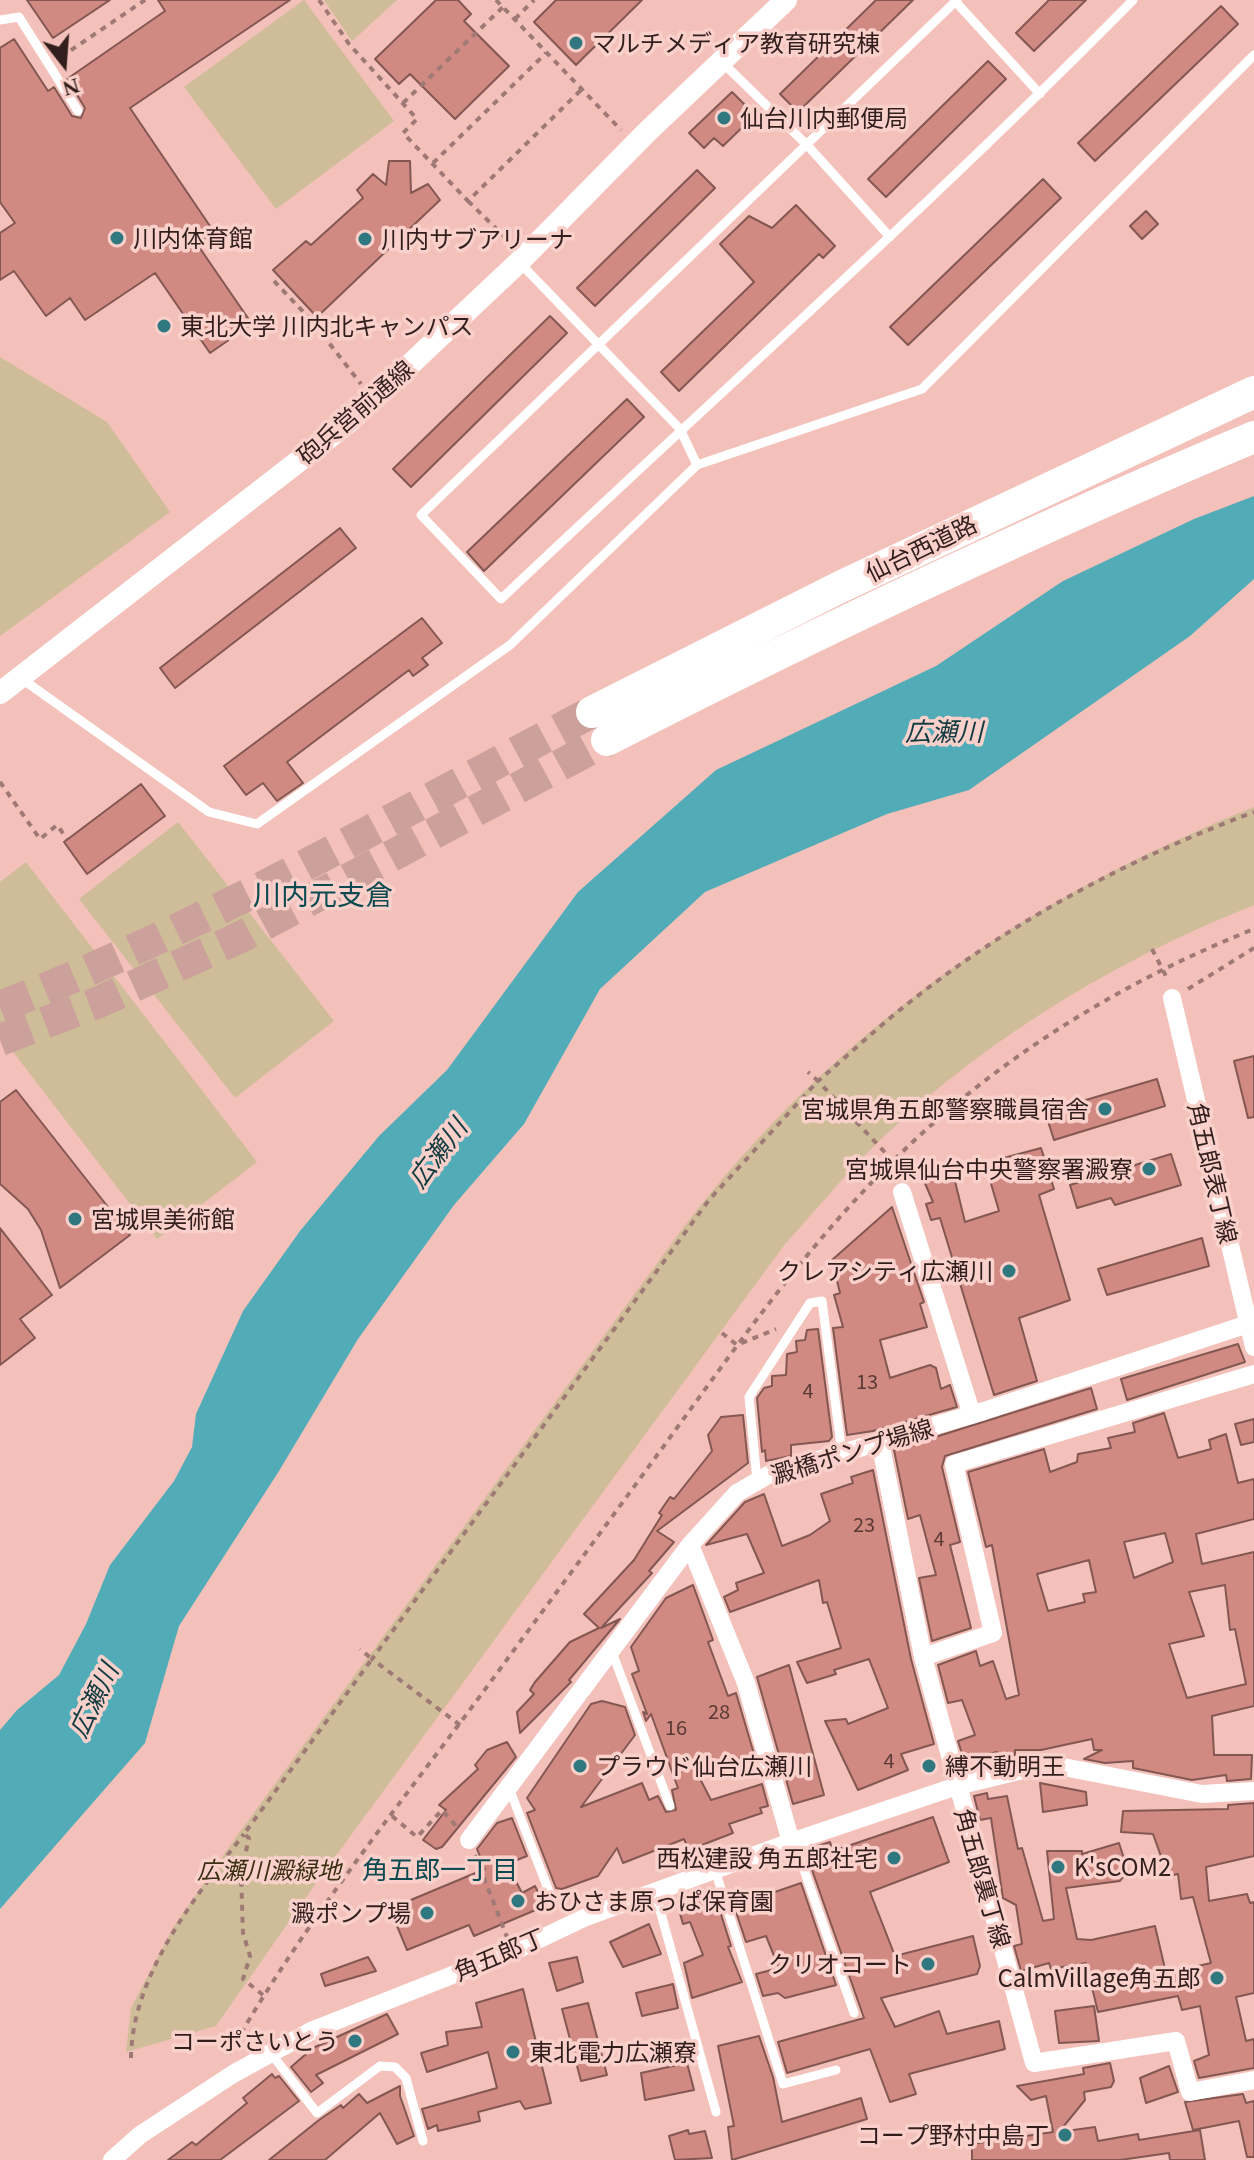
<!DOCTYPE html>
<meta charset="utf-8">
<style>
body{margin:0}
#map{position:relative;width:1254px;height:2160px;overflow:hidden;background:#f3c0ba;font-family:Georgia,serif}
canvas{display:block}
.north{position:absolute;left:24px;top:24px;width:80px;height:80px;-webkit-text-stroke:6px #fad0cb;paint-order:stroke;rotate:163deg;font-size:22px;font-weight:700;line-height:32px;text-align:center;color:#321f1d}
.north::after{content:'';display:block;margin:auto;width:28px;height:36px;background:#321f1d;clip-path:polygon(50% 0,100% 100%,50% 72%,0 100%)}
</style>
<div id="map">
<canvas width="1254" height="2160"></canvas>
<div class="north">N</div>
</div>
<script>
const ctx = document.querySelector('canvas').getContext('2d');
ctx.lineJoin = 'round';
function fill(path, color) {
  ctx.fillStyle = color;
  ctx.fill(path, 'evenodd');
}
function strokePath(path, color, width, dash) {
  ctx.strokeStyle = color;
  ctx.lineWidth = width;
  ctx.lineCap = dash ? 'butt' : 'round';
  ctx.setLineDash(dash || []);
  ctx.stroke(path);
}
function drawText(font, color, halo, rows, align = 'center') {
  ctx.font = font + ' Georgia,"Noto Sans JP",serif';
  ctx.lineWidth = 7;
  ctx.setLineDash([]);
  ctx.textBaseline = 'middle';
  ctx.strokeStyle = halo;
  ctx.fillStyle = color;
  for (const [text, x, y, turn = 0] of rows) {
    ctx.save();
    ctx.translate(x, y);
    ctx.rotate((+turn || 0) * Math.PI / 180);
    ctx.textAlign = isNaN(turn) ? turn : align;
    if (halo) ctx.strokeText(text, 0, 0);
    ctx.fillText(text, 0, 0);
    ctx.restore();
  }
}
fill(new Path2D(`
 M304,0l90,121 -118,88 -92,-122z
 M324,0h73l-45,41z
 M0,357l107,65 63,90 -170,124z
 M1254,807v98c-146,58 -286,144 -396,257 -25,27 -48,55 -73,82l-464,632 -105,150 -90,26 5,-44 42,-80 66,-95 444,-605c153,-199 340,-328 571,-421z
 M178,822l156,199 -99,77 -156,-199z
 M26,862l231,300 -100,77 -157,-204v-153z`), '#cebd98');
fill(new Path2D(`
 M1254,496v83l-64,57 -221,154 -82,24 -182,78 -105,97 -76,135 -70,81 -96,134 -79,132 -100,155 -34,117 -145,166v-179l17,-20 42,-35 27,-51 24,-59 64,-84 18,-34 4,-33 47,-103 57,-80 79,-95 68,-66 131,-178 138,-122 220,-104 127,-85 131,-62z`), '#51acb8');
const building = new Path2D(`
 M27,0h83l-57,38z
 M158,0h132l-160,108 84,124 -17,12 55,80 -42,29 -55,-80 -70,47 -15,-22 -24,18 -32,-45 -14,9v-47l15,-10 -15,-21v-154l14,-9 34,52 6,-4 18,29 9,2 4,-10 -18,-29 98,-68z
 M436,0h22l13,14 -7,7 45,45 -54,53 -45,-45 -11,10 -24,-25z
 M556,0h86l-66,65 -42,-43z
 M876,0h37l-115,112 -18,-18z
 M1049,0h37l-52,51 -18,-18z
 M1221,6l17,18 -143,137 -17,-18z
 M988,61l18,18 -120,118 -18,-18z
 M732,92l23,23 -32,31 -9,-8 -10,10 -15,-15z
 M389,161h21l1,32 17,-9 12,16 -123,117 -44,-47 33,-29 5,4 52,-47 -6,-8 16,-16 13,11z
 M697,170l18,18 -120,118 -18,-18z
 M1043,179l18,19 -153,147 -18,-18z
 M796,205l39,41 -12,12 -4,-4 -140,137 -18,-19 93,-90 -34,-38 29,-28 23,12z
 M1146,211l12,13 -16,15 -12,-13z
 M550,316l17,17 -156,154 -18,-18z
 M627,399l17,18 -160,154 -17,-19z
 M340,528l16,20 -181,140 -15,-20z
 M422,618l20,25 -20,15 6,7 -15,11 -4,-6 -122,92 16,21 -26,18 -14,-18 -17,12 -22,-29z
 M141,784l24,32 -78,58 -23,-32z
 M1254,1056v61l-6,1 -14,-57z
 M1157,1079l8,27 -111,34 -9,-28z
 M16,1090l114,145 -70,53 -19,-58 -13,-21 -28,-25v-82z
 M1041,1148l13,41 -15,6 31,105 -51,18 18,63 -43,14 -54,-177 -9,2 -5,-16 7,-2 -9,-21 28,-12 13,53 34,-11 -14,-48z
 M1171,1154l10,31 -66,20 -4,-7 -34,10 -7,-23z
 M892,1207l32,95 -4,2 7,23 -47,13 10,38 40,-13 6,3 5,21 9,-4 7,22 -84,24 -26,4 -14,-107 10,-1 -9,-32 6,-2 -8,-33z
 M0,1228l52,67 -32,24 15,19 -35,27z
 M1202,1238l7,28 -102,29 -9,-26z
 M818,1329l14,108 -3,4 -38,4v11l-25,5 -1,-11 -3,2 -5,-54 7,-10 8,-2v-10l14,-1 1,-21 10,-2 -1,-11 9,-1 2,-10z
 M1238,1344l7,18 -118,38 -6,-21z
 M1091,1388l6,21 -152,47 -3,11 18,75 -10,3 21,83 -39,13 -13,-63 17,-3 -16,-60 -12,4 -14,-69z
 M1164,1413l14,45 33,-9 -2,-9 17,-6 12,49 16,-4v40l-58,15 6,30 52,-12v154l-42,10 2,39h38l-1,24 -24,2 -1,-6 -34,5 -59,-12v-7l-28,2 -21,-4 18,-9h-8l-2,-11 -51,11h-26v5l-16,4 -2,-7 -33,8 -6,-19 17,-6 -13,-35 -14,3 -10,-38 38,-14 4,15 13,-5 13,38 13,-4 -27,-150 -6,2 -18,-75 76,-23 6,23 27,-10 1,-8 33,-6 -3,-10 27,-6 -2,-9zM1165,1533l8,29 -39,16 -10,-36zM1089,1560l7,32 -13,2 2,8 -37,9 -11,-37zM1225,1585l5,45 5,-1 11,55 -59,14 -18,-54 35,-8 -15,-44z
 M743,1415l5,48 -91,68 17,11 -25,29 3,2 -51,55 19,-9 -51,61 2,2 -51,51 -3,-21 17,-18 -4,-4 5,-8 35,-40 29,-14 -15,-14 50,-54 28,-45 -3,-2 11,-16 4,2 38,-48 -4,-16 13,-18z
 M1254,1419v23l-13,3 -6,-21z
 M873,1470l38,189 23,85 -33,10 7,16 -50,20 -33,-69 21,-2 2,5 40,-16 -19,-49 -35,11 2,4 -29,9 -10,-21 44,-14 -14,-46 -4,1 -4,-23 -89,32 -6,-15 14,-7 -2,-7 28,-10 -17,-39 -41,11 39,-43 19,-8 18,52 28,-11 20,-14 -9,-27 32,-11 -2,-6z
 M693,1585l20,55 -5,2 20,54 8,-3 18,61 -58,17 15,29 51,-16 6,22 -8,2 2,5 -33,11 4,9 -44,17 -5,-11 -61,24 -6,-15 -19,28 -36,13 -6,-1 -29,-75 8,-3 -8,-12 64,-94 11,-3 23,6 10,28 -54,72 61,-24 7,17 9,-4 8,16 10,-2 -4,-20 6,-2 -27,-74 -5,7 -3,-9 4,2 -15,-40 7,-3 -8,-24 35,-49z
 M789,1665l35,130 -31,9 -36,-127z
 M507,1742l9,15 -74,90 -6,2 -13,-9 23,-30 -7,-5 39,-36 -3,-4 12,-15z
 M1040,1783l46,9 1,13 -44,7z
 M987,1793l1,6 19,-3 11,53 4,-1 21,73 11,-2 -7,-68h35v3l37,-11 9,28 -8,10 -54,7 11,51 14,1 64,-14 11,47 45,-10 -18,-66 -12,2 -3,-25 -10,2 -15,-42 -32,-2 2,-21 105,-2v-4l26,-2v53l-48,11 3,34 38,-7 3,9 4,-1v91l-18,4 10,44 8,-2v29l-55,10 -5,-17 15,-6 -9,-49 -18,4 -4,-14 -80,16 -12,-49 -35,6 -2,-6 -28,8 -7,-25 8,-2 -6,-39 -13,-7 -12,-80 -11,2 -6,-24z
 M933,1817l16,45 -79,30 25,64 78,-20 7,30 -3,8 -96,24 14,29 44,-16 8,23 52,-13 6,28 -96,25 7,20 -26,8 -20,-53 -83,24 -9,-31 86,-24 -59,-168 25,-8 3,9z
 M512,1818l15,38 -20,8 15,29 13,-7 10,20 -71,30 -5,-11 -62,25 -12,-29 4,-2 -5,-12 91,-38 -8,-20 20,-26z
 M801,1883l35,102 -51,13 -7,-5 -15,3 -7,-22 23,-6 -13,-32 -20,6 -12,-36z
 M711,1893l9,18 11,35 -3,1 14,35 -50,16 -8,-35 19,-8 -13,-33 -7,2 -5,-17z
 M649,1924l12,30 -38,13 -13,-25z
 M368,1957l8,14 -51,15 -4,-12z
 M577,1957l6,25 -26,9 -8,-28z
 M673,1984l5,24 -36,8 -6,-23z
 M523,1989l28,114 -26,6 -5,-8 -42,11 2,9 -42,10 -1,-6 -9,4 -6,-20 75,-21 -9,-36 -61,20 -6,-19 27,-8 -2,-13 36,-5 -6,-24z
 M588,2003l19,72 -26,6 -19,-72z
 M1094,2006l5,35 -40,2 -4,-32z
 M387,2014l11,20 -82,41 7,8 -12,9 -20,-25 22,-19z
 M759,2036l14,41 9,45 79,-24 6,21 -135,41 -4,-33 6,-1 -16,-80z
 M687,2063l7,27 -49,10 -4,-27z
 M1110,2063l4,18 -3,6 -27,5 1,8 -26,32 36,-5 3,14 40,-7 1,6 61,-10 5,30h-35l-1,-7 -49,7h-148v-16l81,-12 -7,-36 -15,4 -14,-14 67,-12 -1,-6z
 M1169,2066l9,26 -32,11 -6,-25z
 M272,2074l3,4 4,-2 20,25 -79,59h-52l24,-18 4,3 51,-42 -4,-5z
 M400,2086v10l14,40 -17,8 -17,-31 -55,47h-56l50,-40 22,-15 2,3 16,-14 8,9z
 M1243,2094l3,9 8,-2v56h-7l-8,-36 -46,9 -8,-28z
 M688,2130l1,4 16,-3 7,27 -37,2 -6,-24z`);
fill(building, '#d18a82');
strokePath(building, '#835752', 2);
strokePath(new Path2D(`
 M0,1007c206,-81 397,-192 592,-295
 M0,1040l99,-38 142,-65 366,-197`), '#cca09b', 32, [32, 16]);
strokePath(new Path2D(`
 M319,0l30,44 68,75 -14,14 65,68 114,-112
 M496,0l125,130
 M515,19l19,-19
 M61,57l84,-57
 M403,103l100,-96
 M433,163l113,-110
 M468,201l42,41
 M274,281l37,39 50,64
 M0,782l40,57 17,-14 10,14
 M1152,949l16,31
 M1188,989l66,-41
 M893,1161l-75,-80c32,-27 63,-57 97,-83 102,-80 218,-141 339,-186
 M722,1333l15,12 39,-16
 M460,1725l-88,-66 337,-459 109,-119 -10,-9
 M392,1816l25,21 25,-27 16,18
 M475,1855l32,82
 M263,1995l-20,-16 7,-23 -7,-23 -2,-60 8,-35 -5,-4 128,-175 -12,-10
 M229,2054c80,-141 187,-269 282,-400 60,-81 120,-163 179,-244 61,-84 122,-168 195,-241 103,-105 233,-186 369,-240
 M131,2058c1,-83 64,-161 113,-224`), '#9e7975', 4, [6, 6]);
strokePath(new Path2D(`
 M954,0l86,94
 M957,0l-536,515 80,84c211,-200 428,-392 632,-599
 M0,20l19,-3 59,94
 M722,62l86,84 82,91
 M519,262l161,167 17,36
 M22,679l187,133 48,12 253,-179 187,-180 225,-76 332,-334
 M757,1481l-8,-84 61,-94 12,-2 20,152
 M612,1652l58,154
 M509,1788l41,106
 M794,1841l60,172
 M715,1870l68,214 53,-14
 M655,1892l61,220
 M270,2052l47,61 63,-47 15,1 11,11 17,63`), '#fff', 9);
strokePath(new Path2D(`
 M1172,998l82,349
 M902,1192l70,223
 M1254,1374l-300,90 39,169 -70,24 111,406 142,-22 14,51 64,-12
 M880,1442l43,215
 M690,1545l56,138 45,159
 M469,1840l221,-295 47,-52 31,-18 216,-64 270,-89
 M112,2160l28,-25 93,-61 80,-44 208,-82 65,-31 205,-75 166,-56 91,-22 154,30 52,-3`), '#fff', 18);
strokePath(new Path2D(`
 M0,693l349,-271 170,-160 128,-130 139,-132`), '#fff', 22);
strokePath(new Path2D(`
 M592,712l248,-125 414,-195
 M607,740c213,-109 427,-211 647,-303`), '#fff', 32);
for (const [x, y, r, color] of [
 [576,43,8,"#2f7880"],
 [724,118,8,"#2f7880"],
 [117,238,8,"#2f7880"],
 [365,239,8,"#2f7880"],
 [164,326,8,"#2f7880"],
 [1105,1109,8,"#2f7880"],
 [1149,1169,8,"#2f7880"],
 [75,1219,8,"#2f7880"],
 [1009,1271,8,"#2f7880"],
 [580,1766,8,"#2f7880"],
 [929,1766,8,"#2f7880"],
 [894,1858,8,"#2f7880"],
 [1058,1867,8,"#2f7880"],
 [518,1901,8,"#2f7880"],
 [427,1913,8,"#2f7880"],
 [928,1964,8,"#2f7880"],
 [1217,1978,8,"#2f7880"],
 [355,2041,8,"#2f7880"],
 [513,2052,8,"#2f7880"],
 [1065,2135,8,"#2f7880"]
]) {
  const dot = new Path2D();
  dot.arc(x, y, r, 0, 2 * Math.PI);
  ctx.fillStyle = color;
  ctx.fill(dot);
  strokePath(dot, '#fad0cb', 3);
}
drawText('20px', '#5a3a36', null, [
 ["13",867,1381],
 ["4",808,1390],
 ["23",864,1524],
 ["4",939,1538],
 ["28",719,1711],
 ["16",676,1727],
 ["4",889,1760]
]);
drawText('24px', '#321f1d', '#fad0cb', [
 ["マルチメディア教育研究棟",592,43],
 ["仙台川内郵便局",740,118],
 ["川内体育館",133,238],
 ["川内サブアリーナ",381,239],
 ["東北大学 川内北キャンパス",180,326],
 ["宮城県角五郎警察職員宿舎",1089,1109,"right"],
 ["宮城県仙台中央警察署澱寮",1133,1169,"right"],
 ["宮城県美術館",91,1219],
 ["クレアシティ広瀬川",993,1271,"right"],
 ["プラウド仙台広瀬川",596,1766],
 ["縛不動明王",945,1766],
 ["西松建設 角五郎社宅",878,1858,"right"],
 ["K'sCOM2",1074,1867],
 ["おひさま原っぱ保育園",534,1901],
 ["澱ポンプ場",411,1913,"right"],
 ["クリオコート",912,1964,"right"],
 ["CalmVillage角五郎",1201,1978,"right"],
 ["コーポさいとう",339,2041,"right"],
 ["東北電力広瀬寮",529,2052],
 ["コープ野村中島丁",1049,2135,"right"]
], 'left');
drawText('24px', '#321f1d', '#fad0cb', [
 ["砲兵営前通線",355,412,-41],
 ["仙台西道路",921,548,-26],
 ["角五郎表丁線",1213,1173,77],
 ["澱橋ポンプ場線",852,1451,-17],
 ["角五郎裏丁線",983,1878,74],
 ["角五郎丁",499,1954,-23]
]);
drawText('italic 24px', '#3c3013', '#fad0cb', [
 ["広瀬川澱緑地",269,1870]
]);
drawText('italic 26px', '#103b40', '#fad0cb', [
 ["広瀬川",944,731],
 ["広瀬川",437,1153,-53],
 ["広瀬川",93,1700,-64]
]);
drawText('26px', '#0b4a51', '#fad0cb', [
 ["角五郎一丁目",440,1869]
]);
drawText('28px', '#0b4a51', '#fad0cb', [
 ["川内元支倉",323,894]
]);
</script>
